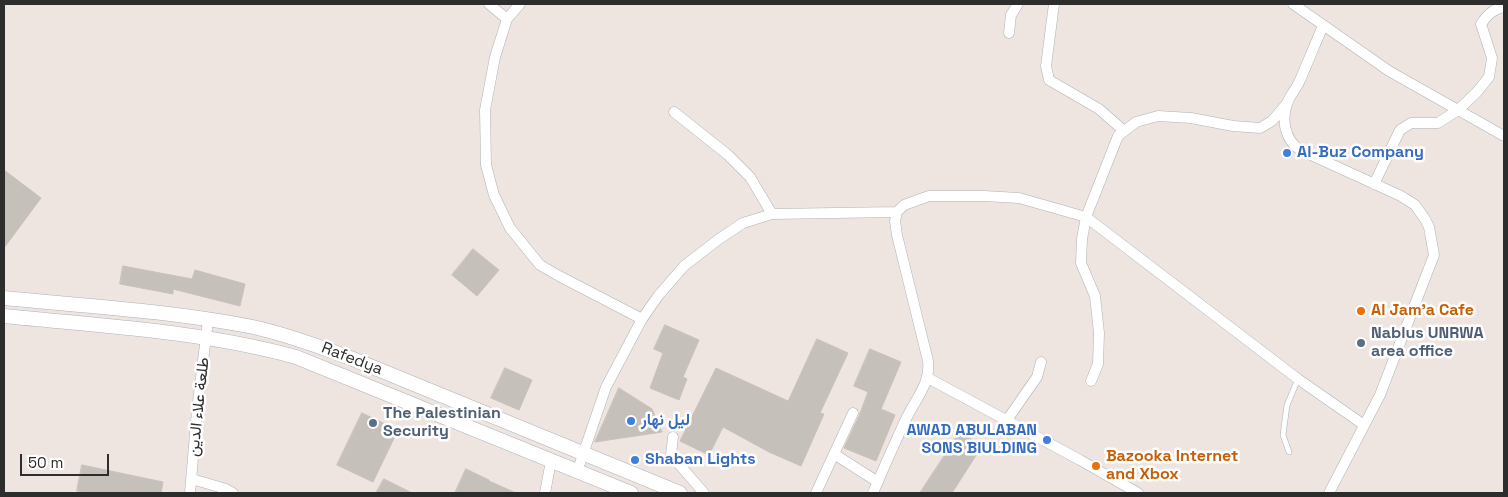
<!DOCTYPE html>
<meta charset="utf-8">
<style>
body{margin:0}
#map{position:relative;width:1508px;height:497px;overflow:hidden;background:#eee4e0;font-family:"Space Grotesk",sans-serif}
canvas{display:block}
.frame{position:absolute;inset:0;border:5px solid #2d2d2d;pointer-events:none}
.scale{position:absolute;left:20px;top:454px;width:89px;height:22px;box-sizing:border-box;border:2px solid #2d2d2d;border-top:0;padding-left:6px;font-size:15px;line-height:18px;white-space:nowrap;color:#2d2d2d;-webkit-text-stroke:4px #fff;paint-order:stroke}
</style>
<div id="map">
<canvas width="1508" height="497"></canvas>
<div class="frame"></div>
<div class="scale">50 m</div>
</div>
<script>
const ctx = document.querySelector('canvas').getContext('2d');
ctx.lineJoin = 'round';
function fill(path, color) {
  ctx.fillStyle = color;
  ctx.fill(path, 'evenodd');
}
function strokePath(path, color, width, dash) {
  ctx.strokeStyle = color;
  ctx.lineWidth = width;
  ctx.lineCap = dash ? 'butt' : 'round';
  ctx.setLineDash(dash || []);
  ctx.stroke(path);
}
function drawText(font, color, halo, rows, align = 'center') {
  ctx.font = font + ' "Space Grotesk",Vazirmatn,sans-serif';
  ctx.lineWidth = 5;
  ctx.setLineDash([]);
  ctx.textBaseline = 'middle';
  ctx.strokeStyle = halo;
  ctx.fillStyle = color;
  for (const [text, x, y, turn = 0] of rows) {
    ctx.save();
    ctx.translate(x, y);
    ctx.rotate((+turn || 0) * Math.PI / 180);
    ctx.textAlign = isNaN(turn) ? turn : align;
    if (halo) ctx.strokeText(text, 0, 0);
    ctx.fillText(text, 0, 0);
    ctx.restore();
  }
}
const building = new Path2D(`
 M4,170l37,28 -37,50z
 M473,249l26,21 -22,26 -25,-21z
 M123,266l69,13 3,-9 50,14 -5,22 -67,-17v5l-53,-10z
 M665,325l34,15 -16,37 4,2 -8,21 -29,-12 13,-35 -9,-4z
 M817,339l31,14 -28,60 4,1 -23,52 -32,-14 -46,-25 -14,28 -29,-14 36,-73 72,33z
 M870,349l31,13 -20,47 14,6 -19,46 -32,-13 15,-32 9,-24 -14,-6z
 M505,368l27,12 -13,30 -28,-12z
 M619,388l33,21 10,23 -67,10z
 M362,413l36,17 -25,52 -36,-17z
 M960,432l22,14 -30,47h-32z
 M82,465l81,17 -2,11h-74l-10,-2z
 M466,469l23,11v1l27,12h-61z
 M384,479l28,14h-36z`);
fill(building, '#c6c0bb');
strokePath(building, '#c9c0b9', 1);
const lane = new Path2D(`
 M1289,452l-6,-17 4,-30 11,-26`);
const street = new Path2D(`
 M489,4l18,15
 M520,4l-13,15 -12,38 -10,53 1,55 8,30 16,33 30,37 19,11 83,43
 M1054,4l-8,62 3,14 50,29 24,21
 M1293,4l96,67 115,65
 M1323,26c-8,18 -15,36 -23,54 -3,8 -9,14 -12,21 -7,17 -4,38 12,49l101,46 14,9 10,14 4,8 5,28 -54,140 -51,98
 M1009,33l2,-18 7,-11
 M674,112l54,43 22,22 22,37
 M1374,184l26,-54 11,-7h27l20,-13 18,-17 13,-16 3,-19 -11,-34c6,-9 12,-15 23,-17
 M928,378l152,82 58,33
 M1091,381l7,-17 1,-31 -4,-37 -14,-33 1,-24 4,-22 32,-81 18,-14 22,-6 33,2 42,8 27,2 12,-7 16,-19
 M1007,420l30,-43 4,-15
 M673,437l-2,18 33,38
 M834,454l19,-41
 M577,472l29,-85 36,-68 16,-23 26,-30 35,-27 24,-16 29,-9 125,-2
 M192,479l34,10 7,4
 M190,493l7,-83 11,-90
 M545,493l6,-32
 M816,493l18,-39 44,28
 M873,493c10,-24 21,-48 32,-72 9,-20 26,-37 23,-60l-31,-126 -2,-14 2,-9 7,-7 25,-9h55l35,2 67,19 212,162 66,46`);
const secondary = new Path2D(`
 M4,298c83,8 167,13 249,29 33,7 64,19 95,30l332,136
 M4,316c97,10 197,15 292,41l335,136`);
strokePath(lane, '#adb2b8', 6);
strokePath(street, '#adb2b8', 11);
strokePath(secondary, '#adb2b8', 15);
strokePath(lane, '#fff', 5);
strokePath(street, '#fff', 10);
strokePath(secondary, '#fff', 14);
for (const [x, y, r, color] of [
 [1287,153,5,"#3f7fe0"],
 [1361,311,5,"#e8710a"],
 [1361,343,5,"#5c6f8a"],
 [631,421,5,"#3f7fe0"],
 [373,423,5,"#5c6f8a"],
 [1047,440,5,"#3f7fe0"],
 [635,460,5,"#3f7fe0"],
 [1096,466,5,"#e8710a"]
]) {
  const dot = new Path2D();
  dot.arc(x, y, r, 0, 2 * Math.PI);
  ctx.fillStyle = color;
  ctx.fill(dot);
  strokePath(dot, '#fff', 2);
}
drawText('bold 16px', '#366cbe', '#fff', [
 ["Al-Buz Company",1297,153],
 ["ليل نهار",641,421],
 ["AWAD ABULABAN",1037,431,"right"],
 ["SONS BIULDING",1037,449,"right"],
 ["Shaban Lights",645,460]
], 'left');
drawText('bold 16px', '#c56008', '#fff', [
 ["Al Jam'a Cafe",1371,311],
 ["Bazooka Internet",1106,457],
 ["and Xbox",1106,475]
], 'left');
drawText('bold 16px', '#4e5e75', '#fff', [
 ["Nablus UNRWA",1371,334],
 ["area office",1371,352],
 ["The Palestinian",383,414],
 ["Security",383,432]
], 'left');
drawText('16px', '#2d2d2d', '#fff', [
 ["Rafedya",352,359,21],
 ["طلعة علاء الدين",199,407,-84]
]);
</script>
